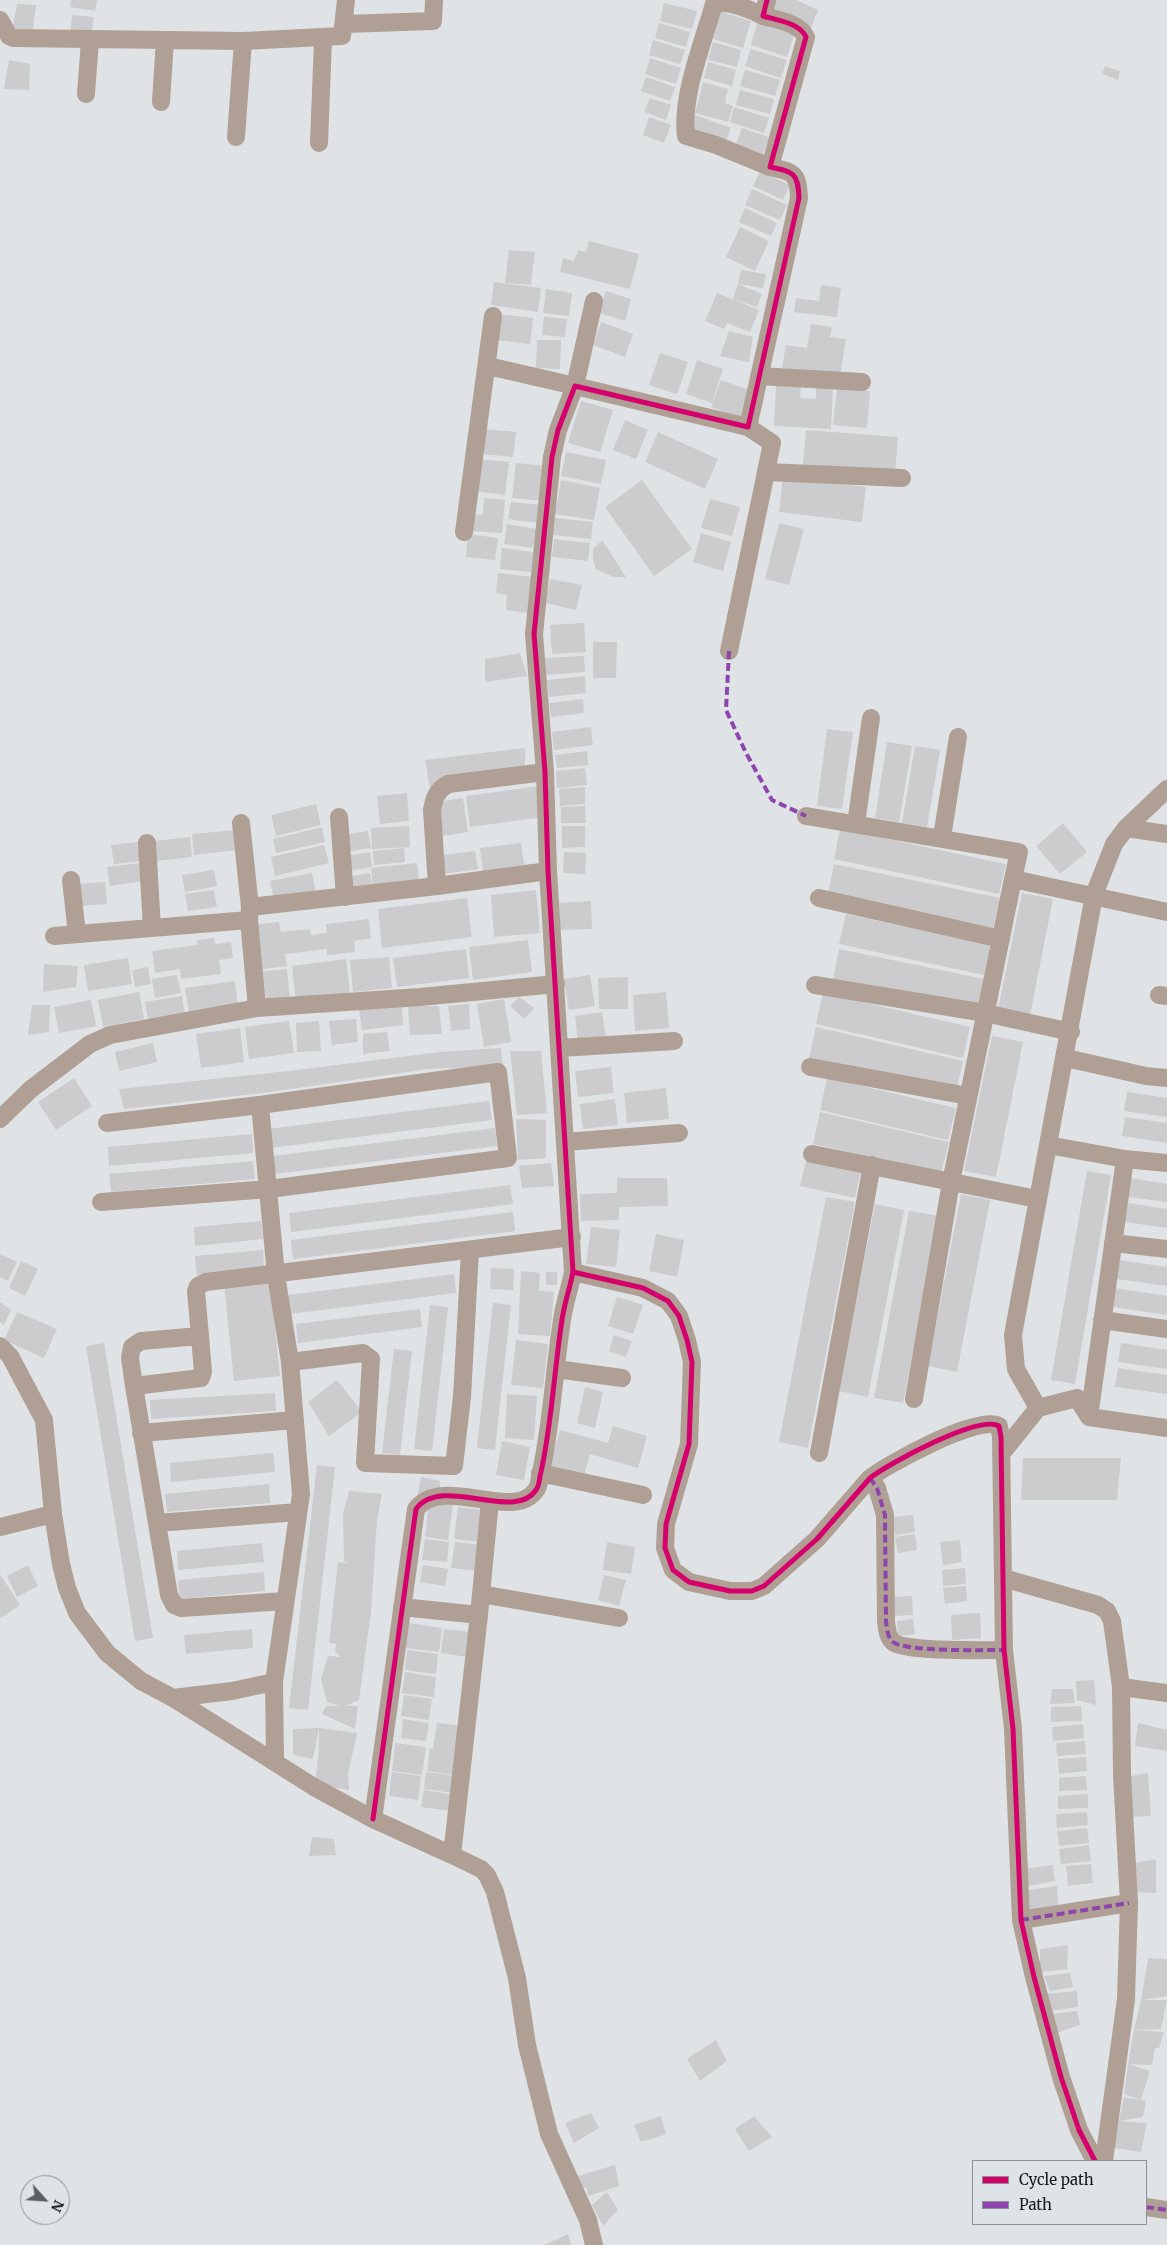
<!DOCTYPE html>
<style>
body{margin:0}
#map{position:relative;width:1167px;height:2245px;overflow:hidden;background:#e0e3e6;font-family:Merriweather,serif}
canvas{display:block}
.legend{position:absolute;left:972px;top:2160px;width:175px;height:65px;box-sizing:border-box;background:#dee3e8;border:1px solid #8e9195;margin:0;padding:6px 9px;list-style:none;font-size:15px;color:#151718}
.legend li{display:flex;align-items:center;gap:10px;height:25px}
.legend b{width:25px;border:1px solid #8e9195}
.north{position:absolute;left:20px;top:2175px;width:50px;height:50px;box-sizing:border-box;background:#dee3e8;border:1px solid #8e9195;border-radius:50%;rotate:116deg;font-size:14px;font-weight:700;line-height:20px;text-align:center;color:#151718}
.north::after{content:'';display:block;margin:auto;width:18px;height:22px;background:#5c5e60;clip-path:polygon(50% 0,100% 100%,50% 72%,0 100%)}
</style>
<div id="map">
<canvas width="1167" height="2245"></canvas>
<ul class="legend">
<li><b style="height:6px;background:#d6006c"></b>Cycle path</li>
<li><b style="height:6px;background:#8e44ad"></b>Path</li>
</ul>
<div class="north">N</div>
</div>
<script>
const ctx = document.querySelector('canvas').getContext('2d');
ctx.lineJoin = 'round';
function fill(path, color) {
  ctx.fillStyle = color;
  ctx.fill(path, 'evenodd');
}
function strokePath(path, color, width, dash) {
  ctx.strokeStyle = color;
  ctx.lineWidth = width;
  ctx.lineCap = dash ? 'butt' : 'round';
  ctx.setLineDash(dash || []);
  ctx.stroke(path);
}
fill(new Path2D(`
 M71,0h26l-2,11 -25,-4z
 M775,0h21l22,10 -7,18 -41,-17z
 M664,3l33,8 -5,18 -32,-8z
 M17,4l19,1 -4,31 -20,-3z
 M721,12l30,9 -8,27 -30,-9z
 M72,15l22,2 -3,22 -21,-1z
 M758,20l37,12 -8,25 -36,-12z
 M659,23l31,9 -4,15 -31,-9z
 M653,40l32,10 -5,14 -31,-9z
 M713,42l28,8 -4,17 -29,-7z
 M751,49l36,11 -6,18 -36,-12z
 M650,58l31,10 -5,16 -31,-10z
 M9,60l21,4 -1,26 -25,-1z
 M708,62l28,8 -4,16 -28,-8z
 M1105,66l15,5 -2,9 -16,-6z
 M745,70l35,10 -5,16 -35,-10z
 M646,77l29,10 -5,14 -29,-10z
 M703,82l25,7 -3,14 8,3 -5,16 -33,-9z
 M740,90l34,9 -4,15 -34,-9z
 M650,98l21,7 -5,15 -22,-8z
 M734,107l35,11 -5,15 -34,-11z
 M695,115l36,13 -6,17 -36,-12z
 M649,117l22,8 -7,18 -21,-8z
 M742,128l27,9 -7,20 -27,-10z
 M760,171l30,14 -7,15 -30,-14z
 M752,189l35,16 -7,15 -35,-15z
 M745,208l32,15 -6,13 -32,-14z
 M740,227l29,14 -14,30 -29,-14z
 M589,241l50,13 -9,35 -70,-17 3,-14 11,3 4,-11 8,2z
 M509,250l26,2 -4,33 -26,-2z
 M741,270l25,4 -3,14 -25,-4z
 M494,282l47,6 -3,24 -47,-7z
 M738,284l24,10 -5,13 -24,-8z
 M821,285l20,3 -4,29 -43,-5 2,-14 23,3z
 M546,289l26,4 -3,23 -26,-3z
 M606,291l25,8 -6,22 -26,-8z
 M717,293l42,17 -9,22 -23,-9 -3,6 -19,-8z
 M499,314l34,4 -3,26 -34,-4z
 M544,317l23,2 -2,18 -23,-2z
 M601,322l32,12 -8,23 -32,-12z
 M811,324l21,3 -2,10 16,2 -6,37 -58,-8 4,-23 21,3z
 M729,331l24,6 -4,25 -29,-6z
 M537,340h24l-1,29 -24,-1z
 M660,353l28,9 -11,32 -28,-9z
 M697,360l26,9 -11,34 -26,-9z
 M721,380l32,11 -10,28 -32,-12z
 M776,385l25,2 -1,11 16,1v-12l17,1 -2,41 -57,-3z
 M837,388l33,3 -3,37 -34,-3z
 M581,401l32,9 -13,42 -32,-9z
 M625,420l23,10 -12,29 -23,-9z
 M485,429l31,3 -3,25 -30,-3z
 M806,430l92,7 -3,36 -92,-8z
 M658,432l60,27 -13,30 -60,-27z
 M566,452l40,8 -5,24 -40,-8z
 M478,459l31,3 -4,33 -31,-4z
 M516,463l32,3 -4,35 -32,-3z
 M783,477l83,10 -4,35 -83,-10z
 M561,480l39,8 -6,32 -39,-6z
 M642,480l50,69 -38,27 -49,-69z
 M484,498l21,2 -3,33 -31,-2 2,-17 10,1z
 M710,499l30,8 -8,29 -31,-8z
 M511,502l30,3 -2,18 -31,-4z
 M555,518l38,4 -2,17 -38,-4z
 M779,523l25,6 -15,56 -24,-6z
 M507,524l29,5 -3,19 -29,-4z
 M701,533l30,9 -8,29 -30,-9z
 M468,534l30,4 -3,22 -29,-3z
 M554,539l36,4 -2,18 -36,-4z
 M602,540l24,37h-13l-17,-8 -3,-9v-11z
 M502,548l31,4 -2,20 -31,-3z
 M498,573l34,4 -4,36 -22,-3 1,-15 -11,-2z
 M550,579l32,6 -6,25 -31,-7z
 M584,623l2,29 -34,2 -2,-29z
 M593,642h24l-1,36h-23z
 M520,653l7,23 -42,6v-23z
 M584,656l1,16 -39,3 -1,-17z
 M585,676l1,17 -37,4 -2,-17z
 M583,699l1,14 -33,4 -2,-14z
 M591,727l2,18 -39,5 -2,-18z
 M827,729l26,3 -11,77 -25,-3z
 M887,742l25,4 -13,76 -24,-4z
 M915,746l25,4 -13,77 -25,-4z
 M525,748v23l-75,10 -20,7 -5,-28z
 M587,751l1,14 -31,3 -2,-13z
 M585,768l2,17 -30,3 -1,-17z
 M539,786l4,31 -73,10 -4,-31z
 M585,787v17l-25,2 -1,-17z
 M407,793l2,28 -29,3 -3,-28z
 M463,798l5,34 -26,4 -5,-34z
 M316,804l5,21 -45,11 -5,-21z
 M585,806l1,17h-25v-16z
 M1063,823l24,29 -27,22 -24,-28z
 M409,826l1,21 -38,2 -1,-21z
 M562,826h23v21l-23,1z
 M322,827l3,15 -49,11 -3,-14z
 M840,829l166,35 -7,30 -165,-35z
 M236,830l2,20 -44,5 -2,-21z
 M368,831l3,17 -26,4 -2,-17z
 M190,837l2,20 -35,4 -3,-20z
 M138,842l3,19 -27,3 -3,-19z
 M521,843l3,22 -41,6 -3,-23z
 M324,845l5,18 -54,13 -4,-19z
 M404,848l1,14 -31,3 -1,-14z
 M475,851l3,18 -34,5 -3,-19z
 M370,852l2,15 -24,4 -2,-15z
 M564,852l22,1 -1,21 -22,-1z
 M141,863l2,18 -33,5 -3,-19z
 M417,863l2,16 -46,6 -2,-17z
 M834,864l166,34 -7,30 -165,-35z
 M214,870l3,16 -32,6 -3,-17z
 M312,873l4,19 -42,8 -4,-19z
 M370,873l3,16 -26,3 -2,-15z
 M105,882l2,22 -27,2 -1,-22z
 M214,890l3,17 -29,4 -3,-17z
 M536,890l4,43 -46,4 -3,-42z
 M1022,893l31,6 -23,116 -32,-6z
 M467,898l5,39 -90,11 -4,-39z
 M591,901l1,28 -32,1 -1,-27z
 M846,914l144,31 -6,30 -145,-31z
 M369,919l2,19 -17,3 1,11 -28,3v-6l-42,5 2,12 -30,4 -5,-45 27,-3 2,10 29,-3 1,6 16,-2 -1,-9z
 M214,938l1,6 16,-2 2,16 -14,2 2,14 -40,5 -1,-10 -25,4 -3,-22 46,-6 -1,-5z
 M528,940l4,32 -59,8 -4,-33z
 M466,949l3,29 -72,9 -4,-29z
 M839,949l145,30 -7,30 -144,-30z
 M389,957l3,31 -39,4 -3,-32z
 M128,958l4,26 -44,7 -4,-26z
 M346,959l4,35 -54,7 -4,-35z
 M44,964l34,2 -2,21 -33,5z
 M148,967l3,17 -16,3 -3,-17z
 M287,969l3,32 -29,3 -4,-32z
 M177,975l4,18 -26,5 -3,-19z
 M590,975l5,31 -26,4 -5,-31z
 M628,977v32h-29l-1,-31z
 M235,981l3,25 -49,7 -4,-25z
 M139,992l5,27 -41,8 -5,-27z
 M666,992l3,36 -34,3 -2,-36z
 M823,993l147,34 -7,31 -147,-34z
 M182,996l3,18 -37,6 -3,-18z
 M519,997l15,11 -10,11 -14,-13z
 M504,999l7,43 -27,5 -7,-43z
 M91,1000l5,26 -37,7 -5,-26z
 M469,1004l1,25 -19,2 -3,-25z
 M32,1005h18l-1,27 -21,3z
 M402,1005l1,20 -41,5 -3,-21z
 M408,1006h31l3,28 -32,1z
 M602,1012l4,25 -28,4 -3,-25z
 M356,1019l2,23 -26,3 -3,-24z
 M289,1021l5,32 -45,6 -4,-32z
 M319,1021l2,30 -24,1 -1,-29z
 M816,1027l147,34 -7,31 -147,-34z
 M240,1028l4,34 -43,6 -5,-34z
 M387,1032l3,19 -27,3v-20z
 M992,1036l31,6 -27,135 -32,-6z
 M153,1043l4,19 -38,9 -4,-19z
 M501,1048l2,18 -75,3 -158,23 -146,17 -5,-20 170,-18 151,-19z
 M510,1051h31l6,62 -30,2z
 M611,1067l3,26 -36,4 -3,-26z
 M74,1078l18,28 -36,24 -18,-28z
 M827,1078l129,30 -8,32 -128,-30z
 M666,1088l3,31 -42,4 -3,-30z
 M1127,1092l40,6v19l-43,-6z
 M615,1099l3,26 -35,4 -3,-25z
 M489,1101l3,19 -222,28 -2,-19z
 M820,1112l129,30 -8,31 -128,-29z
 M1125,1117l42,6v20l-45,-7z
 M516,1119l30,1v38l-28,2z
 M495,1128l2,18 -222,28 -2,-18z
 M252,1134l1,19 -144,13 -1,-19z
 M807,1157l54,12 -6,29 -55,-12z
 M253,1161l2,18 -144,13 -2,-18z
 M551,1163l3,23 -32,2 -3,-22z
 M1087,1171l24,4 -36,209 -24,-4z
 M617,1178h50l1,28 -49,1v13l-38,1 -1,-27 37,-1z
 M1130,1178l37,6v18l-39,-5z
 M510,1185l3,19 -222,28 -2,-19z
 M961,1194l29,6 -33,172 -29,-6z
 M826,1197l29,5 -47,246 -29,-6z
 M1128,1203l39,6v19l-42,-6z
 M875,1204l29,6 -36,187 -29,-6z
 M909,1211l30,5 -36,187 -29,-5z
 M513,1212l2,19 -222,28 -2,-19z
 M261,1221l2,18 -68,7 -1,-19z
 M591,1227l29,3 -4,37 -30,-3z
 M656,1234l28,6 -7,37 -28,-6z
 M263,1250l1,19 -67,6 -2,-19z
 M0,1254l17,8 -9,19 -8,-4z
 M1120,1260l47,7v19l-50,-7z
 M21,1261l17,8 -13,27 -16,-8z
 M491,1268l23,1 -1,21 -23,-1z
 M521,1271l19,2 -1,18 15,1 -4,44 -32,-2z
 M546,1272h11v13h-11z
 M454,1274l2,19 -166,21 -2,-19z
 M270,1279l10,97 -46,5 -10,-97z
 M1115,1288l52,8v19l-54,-8z
 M617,1297l26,8 -10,29 -25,-8z
 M0,1302l11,8 -7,15 -4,-3z
 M493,1303l18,2 -16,145 -18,-2z
 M430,1305l18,2 -16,144 -18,-2z
 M420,1309l2,18 -124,16 -2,-19z
 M17,1312l40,17 -13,29 -40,-18z
 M614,1335l18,6 -6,16 -17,-6z
 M516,1340l32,4 -5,44 -32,-3z
 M104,1343l49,295 -18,3 -49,-295z
 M1121,1343l46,7v19l-49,-7z
 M394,1349l18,2 -12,104 -18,-2z
 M1118,1368l49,7v19l-52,-7z
 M337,1380l25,32 -33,24 -21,-34z
 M585,1387l18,5 -8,36 -18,-5z
 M275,1393l1,18 -125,8 -1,-19z
 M507,1394l30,2 -3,44 -29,-2z
 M613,1426l34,10 -9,32 -48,-14 -7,25 -34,-10 11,-39 48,13z
 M502,1441l28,6 -6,33 -28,-5z
 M273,1453l2,19 -104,10 -1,-19z
 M1023,1458h98l-4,42h-96z
 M317,1465l18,2 -27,243 -19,-2z
 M421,1477l19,4v9l-23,7z
 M269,1484l1,19 -103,9 -2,-18z
 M349,1491l33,3 -5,26 -6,92 -12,88 -14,6h13l-3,23 -33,-15 4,-8h14l-13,-4 -6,-23 7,-23 13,1 -6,-5 1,-8 -7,-1 9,-81 9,1 -3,-2 -1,-48z
 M429,1502l24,3 -5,35 -23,-3z
 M458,1507l27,3 -4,32 -27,-3z
 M913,1515l2,17 -20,3 -2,-18z
 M915,1534l2,16 -19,3 -3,-16z
 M425,1539l24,3 -2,20 -25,-2z
 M960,1540l2,22 -19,3 -3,-23z
 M455,1542l26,3 -3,26 -27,-3z
 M607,1542l28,5 -4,27 -28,-4z
 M262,1543l2,19 -86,8 -1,-19z
 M28,1565l10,21 -21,11 -10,-21z
 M423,1565l25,4 -3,17 -25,-4z
 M965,1568l1,16 -23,2 -1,-16z
 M264,1572l1,19 -85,8 -2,-19z
 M0,1574l20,31 -19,13 -1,-1z
 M604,1575l22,5 -7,26 -21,-6z
 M966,1586l1,15 -22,3 -2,-16z
 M912,1596l1,19 -18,1v-19z
 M980,1613l1,25 -29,2 -1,-25z
 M913,1619l2,15 -17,2 -1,-15z
 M409,1623l33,5 -3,24 -34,-4z
 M252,1629l1,19 -67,6 -2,-19z
 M444,1629l26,3 -3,25 -26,-4z
 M407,1650l31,4 -2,20 -31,-4z
 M405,1672l31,5 -2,20 -32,-4z
 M1094,1680l2,25 -19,-5 -1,-19z
 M1052,1689h21l2,14 -25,1z
 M404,1695l28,4 -3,21 -28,-4z
 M1081,1706l1,15 -31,1v-15z
 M403,1719l26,4 -3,18 -25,-3z
 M437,1723l27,3 -8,49 -29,-4 3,-23 3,1z
 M1138,1723l29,7v21l-32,-5z
 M1083,1724l1,14 -31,3 -1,-14z
 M319,1728l-6,31 -20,-4v-26z
 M319,1728l38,5 -9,41 1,16 -34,-6 4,-34z
 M1085,1741l1,13 -29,2 -1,-13z
 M395,1743l31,4 -4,28 -30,-4z
 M1086,1757l1,14 -28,3 -1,-15z
 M392,1772l29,4 -3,24 -29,-4z
 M426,1772l31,4 -3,17 -30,-4z
 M1148,1773l3,43 -22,1 -5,-40z
 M1086,1776l1,14 -28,1v-13z
 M424,1790l31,5 -2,16 -32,-4z
 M1088,1794v14l-30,1v-13z
 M1087,1812l1,13 -31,3 -1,-14z
 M1087,1828l2,15 -30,3 -2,-15z
 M312,1837l22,2 2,16 -27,1z
 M1089,1845l2,16 -30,3 -2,-15z
 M1156,1859v34l-22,-1v-29z
 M1091,1864l2,19 -25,3 -2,-20z
 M1053,1865l2,16 -33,6 -1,-18z
 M1057,1886l2,27 -36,4 -1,-26z
 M1068,1945l-1,24 -27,3v-23z
 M1148,1958l19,1v37l-26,4z
 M1070,1973l3,14 -23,4 -6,-15z
 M1077,1991l1,16 -27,4 -6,-17z
 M1141,2000h26l-6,29 -27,1z
 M1077,2011l3,14 -24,8 -4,-19z
 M1134,2030l30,2 -5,16h-4l-3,17 -24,-1 22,7 -9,29 -17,-6 4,-30z
 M716,2040l11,21 -27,20 -13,-22z
 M1124,2097l22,4 -3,16 -24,4z
 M591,2113l8,15 -25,15 -9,-20z
 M661,2116l5,18 -25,8 -7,-17z
 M754,2116l18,21 -23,14 -14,-22z
 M1119,2121l28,2 -6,29 -27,-4z
 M615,2165l4,21 -31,10 -2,-9 -6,2 -6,-12z
 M607,2192l11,18 -15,16 -11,-21z
 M568,2234l3,11h-27z`), '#cccbcd');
strokePath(new Path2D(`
 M763,16c-14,-7 -34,-16 -49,-12 -11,39 -33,92 -28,132l30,9 54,22
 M0,20l9,16 4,2 230,3
 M345,24l88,-3 1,-21
 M86,94l4,-54
 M161,102l4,-62
 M236,137l7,-96 99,-5 4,-36
 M319,143l4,-104
 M488,366l87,20 19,-85
 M759,376l103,6
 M767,472l135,6
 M464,532l29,-216
 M729,651l43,-208 -24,-16
 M806,816l213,36 -6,27 154,33
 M339,817l6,80
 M241,823l9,84
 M856,824l15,-106
 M1126,828l41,6
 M942,837l16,-100
 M147,843l5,85
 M548,871l-111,15 -187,21 -1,13 8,88 163,-11 136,-13
 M71,880l6,54
 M437,886l-5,-76c2,-12 5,-20 16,-26l97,-12
 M819,898l182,41
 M54,936l195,-16
 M815,985l170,28 86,19
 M1159,995l8,1
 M560,1048l114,-7
 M1066,1058l80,18 21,2
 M810,1067l158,29
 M0,1119l31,-30 59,-45 20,-9 147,-27
 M566,1142l113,-9
 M1048,1145l77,14 42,4
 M812,1154l225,45
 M101,1202l168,-13 239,-31 -10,-86 -238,33 -153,18
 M1113,1243l54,6
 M573,1272l70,16 25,13 11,15 8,24 5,22 -3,82 -23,80 -1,24 8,22 16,12 41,9h22l12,-5 53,-47 53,-61c18,-14 109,-64 129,-52l2,11 3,213 9,79 8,191 13,57 27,100 18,53 16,31
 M1102,1320l65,9
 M0,1346l10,10 34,64 9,94 8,50 6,24 10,25 30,40 34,28 32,17 141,89 59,32 79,36 29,14 6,6 8,17 22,86 10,67 22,89 39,86 6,25
 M290,1362l73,-9 8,6 -6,104 89,3 8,-69 8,-146
 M556,1369l66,9
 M134,1386l67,-8 2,-6 -3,-36
 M914,1399l37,-217 62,-303
 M1038,1408l-22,-39 -3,-34 81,-440 20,-51 12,-16 41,-39
 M1089,1417l36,-258
 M141,1433l154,-13
 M819,1453l53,-288
 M1001,1454l37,-46 39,-10 12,19 78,11
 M540,1473l103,22
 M870,1478l7,10 8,27 1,106c1,7 1,16 7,21 13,10 92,8 111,8
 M157,1523l141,-11
 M0,1527l53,-13
 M1003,1578l95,27 9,6 5,10 9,66 1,88 7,128 -3,96 -22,162
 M481,1594l138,24
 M285,1601l-104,7 -7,-3 -5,-10 -35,-209 -4,-28 2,-11 9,-6 59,-5 -4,-45 2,-5 8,-4 366,-45
 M402,1607l77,8 11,-114
 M274,1682l1,79
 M1121,1687l46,6
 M173,1698l59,-7 42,-9 27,-188 -11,-132 -14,-87 -16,-170
 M373,1819l43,-310c26,-35 98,14 120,-19 4,-5 3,-12 5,-18 11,-50 13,-101 21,-152 2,-16 8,-32 11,-48l-25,-401 -3,-99 -11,-138 18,-177 6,-27 17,-44 173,41 51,-229c-1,-25 -5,-26 -29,-31l36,-130c-6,-14 -29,-17 -43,-21l4,-16
 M452,1855l27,-240
 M1021,1920l108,-17
 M1146,2207l21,3`), '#af9f95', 18);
strokePath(new Path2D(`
 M729,651l-3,59 20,43 26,47 34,16
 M870,1478l7,10 8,27 1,106c1,7 1,16 7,21 13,10 92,8 111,8
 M1021,1920l108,-17
 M1146,2207l21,3`), '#8e44ad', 4, [8, 4]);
strokePath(new Path2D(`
 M573,1272l70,16 25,13 11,15 8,24 5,22 -3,82 -23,80 -1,24 8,22 16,12 41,9h22l12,-5 53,-47 53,-61c18,-14 109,-64 129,-52l2,11 3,213 9,79 8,191 13,57 27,100 18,53 16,31
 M373,1819l43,-310c26,-35 98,14 120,-19 4,-5 3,-12 5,-18 11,-50 13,-101 21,-152 2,-16 8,-32 11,-48l-25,-401 -3,-99 -11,-138 18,-177 6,-27 17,-44 173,41 51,-229c-1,-25 -5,-26 -29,-31l36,-130c-6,-14 -29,-17 -43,-21l4,-16`), '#d6006c', 5);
</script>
